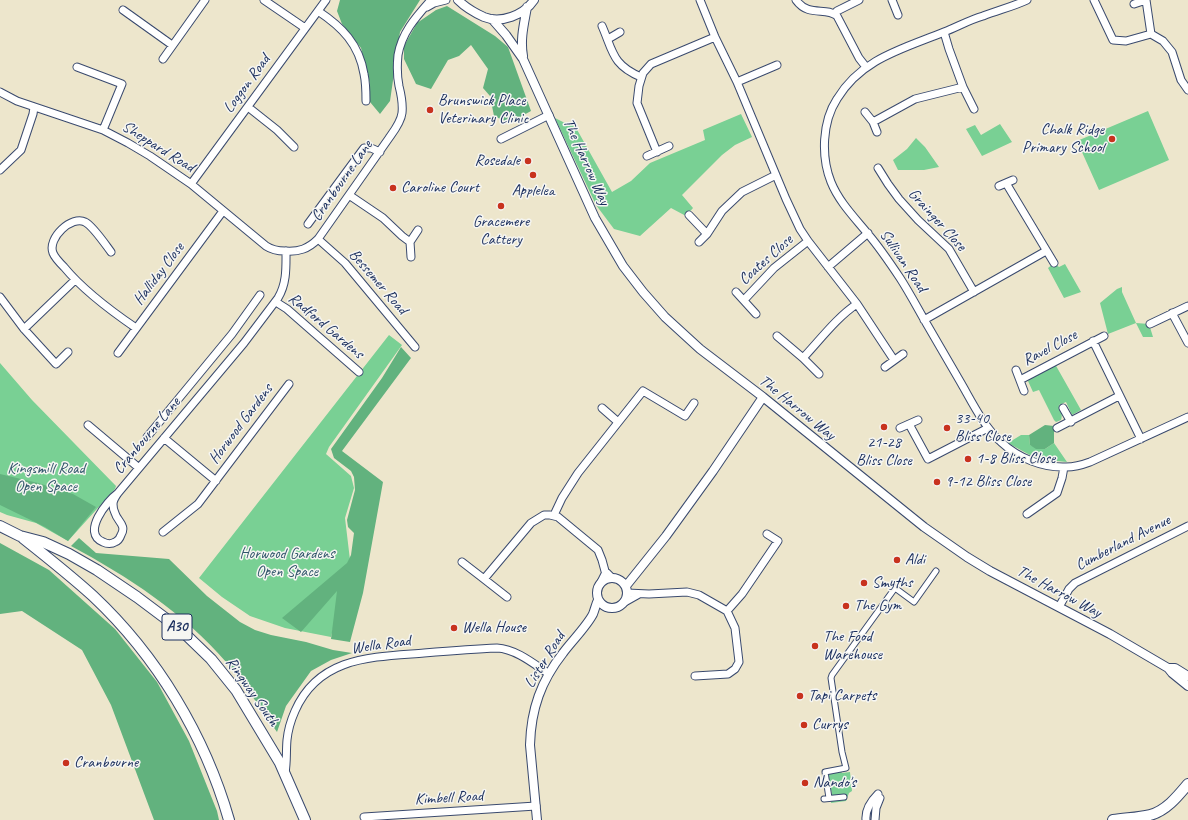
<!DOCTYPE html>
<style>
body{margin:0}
canvas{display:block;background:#ede6cc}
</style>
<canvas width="1188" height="820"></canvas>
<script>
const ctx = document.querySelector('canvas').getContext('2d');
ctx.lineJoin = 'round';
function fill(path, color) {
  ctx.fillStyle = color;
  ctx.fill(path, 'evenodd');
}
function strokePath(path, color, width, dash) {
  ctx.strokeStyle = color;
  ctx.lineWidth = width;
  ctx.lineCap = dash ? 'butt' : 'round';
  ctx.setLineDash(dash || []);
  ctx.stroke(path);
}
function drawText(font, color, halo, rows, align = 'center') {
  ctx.font = font + ' Caveat,sans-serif';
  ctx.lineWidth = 3;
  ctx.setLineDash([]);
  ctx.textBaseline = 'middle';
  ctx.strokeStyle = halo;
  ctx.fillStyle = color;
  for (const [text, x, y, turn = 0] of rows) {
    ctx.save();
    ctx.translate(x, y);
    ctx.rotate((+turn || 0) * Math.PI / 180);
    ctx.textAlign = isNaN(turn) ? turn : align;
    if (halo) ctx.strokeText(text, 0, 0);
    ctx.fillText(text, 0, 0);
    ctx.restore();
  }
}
fill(new Path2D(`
 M1148,111l21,49 -70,30 -22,-49z
 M741,114l11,23 -17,8 -13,10 -40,40 11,13 -7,8 -15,-8 -31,28 -26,-7 -18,-24 -41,-87 10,5 10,3 37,66 19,-11 19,-18 55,-23 -2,-10z
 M1000,124l12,18 -30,14 -16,-27 9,-4 6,10z
 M916,138l9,9 14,20 -15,3h-26l-5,-10 14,-11z
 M1054,263l5,4 6,-3 16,28 -17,6 -16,-30z
 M1122,287v5l14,31 13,1 4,13h-10l-7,-14 -28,11 -8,-31 17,-14z
 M389,335l13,10 -73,102 -3,7 25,22 3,12 -9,30 5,42 -19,77 -46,-9 -35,-12 -28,-19 -23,-19z
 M0,363l32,37 84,86 -1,3 -47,52 -32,-18 -29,-8 -7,-3z
 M1055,364l26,46 -9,5 -6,-13 -7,3c2,6 4,9 2,15l-5,2 -2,-2 -15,-30 -6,2 -5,-11 2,-4z
 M1021,435h8l1,10 15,4 9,-6 13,19 -30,-3 -29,-16z
 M841,771l1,2 8,-1 2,19 -3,2 -3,8 -15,2 1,-9 -5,-22z`), '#79d094');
fill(new Path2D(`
 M340,0h80l-20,32 -10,69 -10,13 -10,-12v-18l-9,-36 -19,-24 -5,-13z
 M447,6l48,30 13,11 23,64 -22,12 -15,-7 -4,-20 -7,-8 5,-19 -17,-24 -12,11 -11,4 -17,29 -15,-5 -12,-25v-13l13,-23 19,-13z
 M401,347l10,11 -69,93 41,31 -20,111 -13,49 -19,-3 6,-48 -36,41 -19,-14 65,-55 4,-8 3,-22 -6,-6 -1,-7 8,-30 -1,-13 -3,-6 -17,-13 -3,-9 51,-71z
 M1045,425l9,1v17l-9,6h-9l-6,-4 -1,-10z
 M0,474l38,9 35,11 23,13 -28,34 -23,-14 -45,-22z
 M79,538l17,15 73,6 38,37 33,26 15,8 16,5 35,7 27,8 19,3 -21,7 -20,11 -25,35 -9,26c-17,-24 -32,-48 -51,-70 -42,-49 -99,-86 -155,-116z
 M0,543l49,27 66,59 42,53 32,59 28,70 2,9h-65l-43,-115 -29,-55 -60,-39 -22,3z`), '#62b27e');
const pedestrian = new Path2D(`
 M829,798l-4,-26 21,-4 -4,-16 -11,-74 1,-3 63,-87 19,14 22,-31
 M824,799l20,-2`);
const minor = new Path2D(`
 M264,0l41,28
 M700,0l15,37 22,45 49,117 14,30 8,12 49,63 37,56
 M796,0c13,18 30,6 41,16l22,42 7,9
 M892,0l6,15
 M1027,0c-15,7 -29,10 -44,16 -14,4 -26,11 -39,16 -42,17 -83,27 -107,67 -15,23 -16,58 -6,83 8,20 24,36 37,52 12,14 22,29 32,44 9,14 17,29 25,43 12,21 24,41 36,62 11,19 23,44 40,59 17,16 42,26 65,25 8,0 16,-2 24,-5l98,-45
 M1094,0l19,40 13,1 25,-7 12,7 9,11 9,28 7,10
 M1134,4l12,-4 5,34
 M427,7l7,-4 12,-3
 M123,10l49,35
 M318,11c24,16 41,33 46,63 2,9 2,18 2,27
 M834,14l3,-3 22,-11
 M602,26c11,25 10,39 39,51
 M608,39l12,-7
 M163,59l42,-59
 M77,67l45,17 -19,46
 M737,82l40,-17
 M963,87l11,22
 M0,92l17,9 86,29 25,13 22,13 41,28 75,62c6,4 12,5 19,5 14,1 23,-2 33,-12l71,-101c5,-7 12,-16 13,-25 1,-9 -1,-19 -3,-27 -2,-10 -2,-21 -1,-31 4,-23 18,-38 33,-55
 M248,107l29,23 17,17
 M865,112l8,10 42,-23 48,-12 -14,-38 -5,-17
 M873,122l4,10
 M501,139l48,-24
 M657,152l-20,-49 2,-17 4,-13 8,-9 64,-27
 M647,156l22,-10
 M878,168l10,16 11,15 19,21 31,29 25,43
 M0,170l21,-20 12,-36 1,-7
 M1006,183l48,80
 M191,184l135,-184
 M999,186l14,-6
 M349,195l34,23 19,18 8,6
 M689,215l18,19
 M308,224l56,-76h7l9,4
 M318,239l27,24 70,84
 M699,242l8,-8 15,-23 20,-19 34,-17
 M111,252c-6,-8 -18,-26 -26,-30 -13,-7 -38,16 -32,31 2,5 7,10 11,14 19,23 47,44 72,61
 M411,257l-1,-15 8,-12
 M828,267l40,-34
 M736,292l20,22
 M0,297l24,32 32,35 12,-12
 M744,300l30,-32 34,-27
 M276,302l11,7 72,63
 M1172,313l16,30
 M924,320l122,-69
 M1150,324l38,-18
 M24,329l51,-49
 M777,336l26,22 16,16
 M1093,341l48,98
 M118,353l105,-142
 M803,358c16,-17 35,-42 54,-54
 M885,367l18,-13
 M1016,370l8,21
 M1020,380l84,-44
 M602,408l16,14
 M1063,408l8,14
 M909,424l19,35 60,-31
 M88,425l51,43
 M900,428l18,-8
 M1057,428l62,-32
 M147,437l85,-103 28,-39
 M164,438l52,43
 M118,493c-11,8 -37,40 -15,49 4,2 9,2 12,0 3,-1 5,-4 6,-7 6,-10 -4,-14 -6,-22 -1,-2 -2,-7 -2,-9 0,-4 3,-8 5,-11l126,-150 34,-45c9,-15 8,-31 8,-47
 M1027,514l30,-21 5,-15 2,-11
 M554,515l8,-17 16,-25 65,-82 42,25 9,-13
 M163,532l35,-28 91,-120
 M462,562l22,17 47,-56 13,-8h6l8,2 40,33 4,10 3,11 7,7
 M484,579l23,18
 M601,582l5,-10
 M627,593l22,1 38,-2 12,3 28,16 8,17 4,34 -4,7 -7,5 -33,2
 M623,603l16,-9
 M1059,607l10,-18 6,-6 113,-57
 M727,611l15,-17 36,-53 -11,-7
 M285,773c2,-11 1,-22 2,-33 1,-10 4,-20 8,-29 24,-55 78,-54 129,-58 24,-2 48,-4 73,-5 19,1 37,16 52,26
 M364,817l172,-11
 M866,820c-1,-11 5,-19 12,-26
 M875,820l1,-12 4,-10`);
const tertiary = new Path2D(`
 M458,0c7,7 17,13 26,17 17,7 40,-2 50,-17
 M492,19l14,16 17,24 72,159 28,48 20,26 22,25 35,32 63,48 161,130 43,30 23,14 120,63 58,34 4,5 16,13
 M523,56c-3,-17 1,-32 4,-49
 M597 593a15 15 0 1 1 30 0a15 15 0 1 1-30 0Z
 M626,586l40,-50 47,-65 50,-74
 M1168,668h7l13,8
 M537,820l-7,-75c1,-36 11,-64 33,-92 8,-11 24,-27 30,-39 2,-5 3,-10 5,-14`);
const primary = new Path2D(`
 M0,526l20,10 23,6 26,12 28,16 40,27 44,33 30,29 25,31 44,73 25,57
 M23,538c24,19 48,38 70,58 64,60 112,140 136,224
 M1113,820c12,-2 25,-2 37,-5 16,-4 28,-19 38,-31`);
strokePath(pedestrian, '#3a4a6e', 7);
strokePath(minor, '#3a4a6e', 9);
strokePath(tertiary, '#3a4a6e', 10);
strokePath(primary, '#3a4a6e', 12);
strokePath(pedestrian, '#fff', 5);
strokePath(minor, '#fff', 7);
strokePath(tertiary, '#fff', 8);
strokePath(primary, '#fff', 10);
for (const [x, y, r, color] of [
 [430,110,4,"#c8321e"],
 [1112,139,4,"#c8321e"],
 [528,161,4,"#c8321e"],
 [533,175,4,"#c8321e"],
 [393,188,4,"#c8321e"],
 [501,206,4,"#c8321e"],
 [884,427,4,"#c8321e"],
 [947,428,4,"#c8321e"],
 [968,459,4,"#c8321e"],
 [937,482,4,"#c8321e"],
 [897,560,4,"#c8321e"],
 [864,583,4,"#c8321e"],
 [846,606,4,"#c8321e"],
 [454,628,4,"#c8321e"],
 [815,646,4,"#c8321e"],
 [800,696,4,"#c8321e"],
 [804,725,4,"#c8321e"],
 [66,763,4,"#c8321e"],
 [805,783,4,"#c8321e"]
]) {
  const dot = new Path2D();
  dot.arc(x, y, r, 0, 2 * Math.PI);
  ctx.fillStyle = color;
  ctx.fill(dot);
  strokePath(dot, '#f6f6f2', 1.5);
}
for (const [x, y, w] of [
 [177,627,30]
]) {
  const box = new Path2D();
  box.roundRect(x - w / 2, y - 13, w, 26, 3);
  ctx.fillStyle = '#f6f6f2';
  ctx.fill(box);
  strokePath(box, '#1b2f5e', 1);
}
drawText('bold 15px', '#1b2f5e', null, [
 ["A30",177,627]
]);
drawText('16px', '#1b2f5e', '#f6f6f2', [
 ["Loggon Road",247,84,-54],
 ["Sheppard Road",158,147,32],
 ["The Harrow Way",586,162,66],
 ["Cranbourne Lane",342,181,-55],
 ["Grainger Close",937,220,48],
 ["Coates Close",766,260,-42],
 ["Sullivan Road",903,261,56],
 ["Halliday Close",159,274,-53],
 ["Bessemer Road",378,282,49],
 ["Radford Gardens",326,326,40],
 ["Ravel Close",1050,348,-28],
 ["The Harrow Way",797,408,39],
 ["Horwood Gardens",241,424,-53],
 ["Cranbourne Lane",147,436,-50],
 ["Cumberland Avenue",1123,543,-27],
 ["The Harrow Way",1059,592,28],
 ["Wella Road",381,645,-8],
 ["Lister Road",545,660,-58],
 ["Ringway South",252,692,55],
 ["Kimbell Road",449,798,-3]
]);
drawText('16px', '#1b2f5e', '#f6f6f2', [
 ["Brunswick Place",438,101],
 ["Veterinary Clinic",438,119],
 ["Chalk Ridge",1104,130,"right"],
 ["Primary School",1104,148,"right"],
 ["Rosedale",520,161,"right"],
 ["Caroline Court",401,188],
 ["Applelea",533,191,"center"],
 ["Gracemere",501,222,"center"],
 ["Cattery",501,240,"center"],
 ["33-40",955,419],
 ["Bliss Close",955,437],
 ["21-28",884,443,"center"],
 ["Bliss Close",884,461,"center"],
 ["1-8 Bliss Close",976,459],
 ["9-12 Bliss Close",945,482],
 ["Aldi",905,560],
 ["Smyths",872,583],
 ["The Gym",854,606],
 ["Wella House",462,628],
 ["The Food",823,637],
 ["Warehouse",823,655],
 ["Tapi Carpets",808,696],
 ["Currys",812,725],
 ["Cranbourne",74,763],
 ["Nando's",813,783]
], 'left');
drawText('16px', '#32576c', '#f6f6f2', [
 ["Kingsmill Road",46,469],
 ["Open Space",46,487],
 ["Horwood Gardens",287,554],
 ["Open Space",287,572]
]);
</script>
